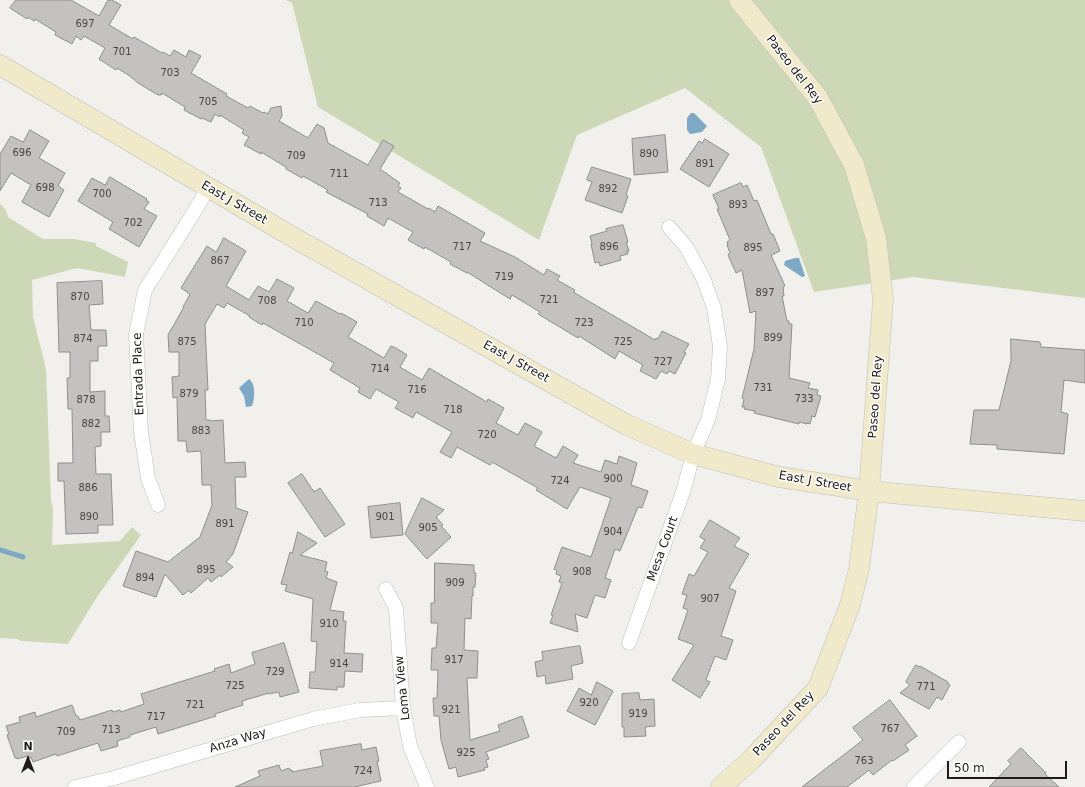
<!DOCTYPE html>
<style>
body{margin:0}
#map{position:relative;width:1085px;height:787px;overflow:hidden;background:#f2f0ed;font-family:"DejaVu Sans",sans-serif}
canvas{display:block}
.north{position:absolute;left:8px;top:739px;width:40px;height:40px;-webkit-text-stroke:3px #fffefc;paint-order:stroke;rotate:0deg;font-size:11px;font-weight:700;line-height:16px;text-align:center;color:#1c1c1b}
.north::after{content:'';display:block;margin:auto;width:14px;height:18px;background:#1c1c1b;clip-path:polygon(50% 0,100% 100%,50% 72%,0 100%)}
.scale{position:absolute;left:947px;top:761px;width:120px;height:18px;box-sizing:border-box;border:2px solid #1c1c1b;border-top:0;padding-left:5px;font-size:12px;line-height:14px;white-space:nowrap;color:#1c1c1b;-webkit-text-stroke:3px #fffefc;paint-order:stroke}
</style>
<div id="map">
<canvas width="1085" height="787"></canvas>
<div class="north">N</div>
<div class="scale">50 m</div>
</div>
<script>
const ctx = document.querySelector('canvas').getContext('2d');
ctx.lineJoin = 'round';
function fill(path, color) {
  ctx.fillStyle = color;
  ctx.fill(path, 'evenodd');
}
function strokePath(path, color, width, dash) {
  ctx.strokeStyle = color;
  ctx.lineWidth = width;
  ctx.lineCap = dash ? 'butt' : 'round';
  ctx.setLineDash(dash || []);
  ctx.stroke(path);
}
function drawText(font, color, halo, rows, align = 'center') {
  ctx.font = font + ' "DejaVu Sans",sans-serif';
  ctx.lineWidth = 3;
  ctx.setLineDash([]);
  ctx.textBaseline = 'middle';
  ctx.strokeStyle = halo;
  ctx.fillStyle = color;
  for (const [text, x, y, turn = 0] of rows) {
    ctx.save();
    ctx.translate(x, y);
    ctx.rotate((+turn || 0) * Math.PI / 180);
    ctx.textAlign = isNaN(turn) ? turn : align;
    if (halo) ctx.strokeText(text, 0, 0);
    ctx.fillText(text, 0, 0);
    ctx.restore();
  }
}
fill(new Path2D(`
 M286,0h799v298l-172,-21 -99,15 -53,-145 -76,-59 -108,47 -38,105 -221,-133 -26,-104z
 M0,204l6,6 2,7 35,22h31l22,4v3l32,16 -3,15 -48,-9 -45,12 1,37 13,52 5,131 2,9 -1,36 68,-4 12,-14 9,8 -44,62 -29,47 -47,-3 -4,-2 -17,-1z`), '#cdd9b6');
fill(new Path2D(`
 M691,113h3l13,13 -5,6 -12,2 -3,-4v-12z
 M795,258h4l6,18 -3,1 -18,-12 1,-4z
 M249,379c7,5 6,19 3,27l-6,1 -2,-11 -5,-8z`), '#7da9c6');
strokePath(new Path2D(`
 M0,550l23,7`), '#7da9c6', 5);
const building = new Path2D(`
 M16,0h55l28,16 9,-16h4l9,5 -12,20 24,14 1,-2 28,16 1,-1 7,4 4,-6 12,7 3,-7 12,6 -10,17 36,21 -1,2 22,12 2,-2 13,7 1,-1 4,2 3,-6 10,-2 1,10 -3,5 29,17 9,-14 7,4 4,15 40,22 15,-25 11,6 -14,23 20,14 -2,3 3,2 -3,4 30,17 1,-1 6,4 3,-6 47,27 -5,8 35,16 29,18 3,-6 13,7 -3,4 18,10 -2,2 82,48 1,-2 2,1 4,-8 27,13 -5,8 2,1 -11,21 -6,-3 -2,3 -6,-3 -5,8 -16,-8 3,-6 -24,-14 -4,8 -36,-23 -1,2 -40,-24 2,-2 -28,-17 -2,4 -43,-27v1l-17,-9 1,-2 -26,-15 -1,2 -16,-9 5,-8 -25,-14 -4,8 -17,-10 1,-2 -42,-22 2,-2 -25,-14 -1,2 -16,-9v-2l-25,-15v2l-17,-9 5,-8 -7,-4 2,-3 -24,-15 -1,2 -4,-3 -4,8 -9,-4 -1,1 -17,-9 1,-3 -23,-14 -1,2h-3l-20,-12 -8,-7 -13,-8 -1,2 -17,-11 6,-11 -21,-12 -3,4 -5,-4 -4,8 -17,-9 1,-3 -21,-13 -1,2 -6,-4 -1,2 -17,-11z
 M30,130l19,11 -10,17 26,15 -7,13 6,4 -15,27 -27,-15 9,-17 -20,-12 -11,18v-37l11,-18 12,6z
 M665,135l3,37 -34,3 -2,-36z
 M705,139l24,15 -20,33 -29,-18 19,-28 3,2z
 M592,167l39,12 -5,16 2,1 -6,17 -37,-13 7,-18 -5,-2z
 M110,177l37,22 -1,1 3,2 -5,7 13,7 -18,31 -30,-18 4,-7 -35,-21 14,-23 13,7z
 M741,183l2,4 4,-2 7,16 3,-1 14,34h2l7,17 -9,4 14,31 -2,1 1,9h-2l5,25h2v3h3l-3,54 21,5 -2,5 10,2 -1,5 4,1 -6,21 -3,-1 -2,8 -3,-1v1l-8,-2v2l-45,-11 1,-2 -11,-2 1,-2h-3l2,-8 -2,-1 12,-49 2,-38 -6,2 -8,-43 -6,3 -8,-18 2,-2 -3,-8h1l-1,-3 3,-2 -13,-31h2l-6,-14z
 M623,225l5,17h-2l3,9h-2l1,3 -8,2 1,4 -21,6 -1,-4 -4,1 -4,-19h1l-2,-8 17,-5 -1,-2z
 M224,238l22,13 -20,35 23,14 9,-14 11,6 8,-13 17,9 -7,13 21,12 8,-12 24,13 1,-1 16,9 -9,15 36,21 7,-12 5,2 11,7 -7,12 22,13 7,-12 58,34 1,-3 16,9 -8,15 22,12 7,-12 17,9 -8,14 22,12 7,-12 15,9 -5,8 28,9 4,-12 12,4 2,-8 18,7 -6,22 17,6 -6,17 -4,-1 -18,44 -5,-2 -10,29 6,2 -6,18 -10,-3 -8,23 -12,-4 3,18 -28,-9 3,-8h-2l11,-32 -3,-1 2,-6 -5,-2 1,-3 -3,-2 8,-22 29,10 20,-59 -31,-11 -13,22 -31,-19 2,-2 -46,-26 -2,3 -33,-18 -6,11 -11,-6 12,-20 -36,-20 -3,6 -18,-10 4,-6 -23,-13 -6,10 -12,-7 2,-4 -30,-18 4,-7 -71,-40 -1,2 -13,-8 1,-1 -23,-13 -3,5 -7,-4 -12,20 3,66h-3l1,30h4v1l13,-1 2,43 20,-1 1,15h-11l1,31 12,4 -15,42 -7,8 7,5 -12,10 -1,-2 -9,7 -3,-4 -17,15 -2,-3 -6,5 -18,-21 -9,23 -33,-11 13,-35 32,11 32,-25 12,-32 -1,-20h-9l-1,-34 -14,1 -1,-11h-8l-1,-44 -4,1 -1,-21 7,-1v-24h-10l-1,-17 16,-28h-1l7,-13 -9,-6 6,-10 20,-32 9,6z
 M102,281l1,23 -14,1 2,25h15l1,16h-9v15h-8v31l15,-1v25h4l1,16h-9v14l-6,1 1,27h15l2,51h-15v8l-32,1 -2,-53h-6v-18h15l-1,-54h-4l-1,-31h3v-26h-11l-2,-69z
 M1011,339l29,3 1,5 44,3v33l-21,-3 -3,32 7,2 -4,40 -67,-5v-4l-27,-1 4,-34h25l12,-49z
 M302,474l12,18 6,-4 25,36 -20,13 -37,-54z
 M422,498l22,12 -8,7 7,8 -2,1 10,11 -24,22 -22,-25z
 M400,503l3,32 -32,3 -3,-31z
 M710,520l30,18 -6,8 15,8 -20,34 7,3 -15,45 12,4 -7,20 -11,-4 -9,24 4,2 -10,16 -28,-18 22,-35 -16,-6 10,-29 -5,-2 4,-13 -5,-1 7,-20 5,2 14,-24 -8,-4 5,-8 -5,-3z
 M298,532l19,11 -17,12 27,7 -2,9 3,1 -2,6 11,4 -7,28 14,2 -1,9h3l-2,32 19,1 -1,18 -17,-1 -1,16h-7v3l-28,-2 1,-16h5l2,-30 -6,-1 2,-42 -28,-8 2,-6 -6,-1 9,-32 2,1z
 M435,563l39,2v8h2l-1,14h-2v9h-1l-1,23 -6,-1 -1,32 14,1 -1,27h-10l3,62 30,-9 -2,-6 24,-9 7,21 -43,15 3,7 -3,1 2,7 -4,1 1,2 -27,7 -2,-10 -7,2 -8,-29 -2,-24h-5l-1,-18h4l1,-28h-7l1,-22h4l2,-25h-7v-20h3z
 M284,643l15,49 -19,5 -1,-5 -10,2v-1l-27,8 1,4 -28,9 1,2 -58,18 -2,-7 -26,8v2l-13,4 1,5 -17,5 -3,-8 -41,13 -1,-2 -23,8 -2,-5 -3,1v-2l-11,3v-1h-2l-8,-23 2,-1 -3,-8 14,-4 -1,-5 16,-5 1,5 36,-12 4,11h2l2,4 32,-10 1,2 7,-2 1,2 23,-8 -3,-10 74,-23 -1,-2 15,-5 2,9 24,-9 -3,-11z
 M580,646l3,17 -12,3 2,13 -27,5 -1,-9 -8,2 -2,-15 8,-2 -1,-8z
 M916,665l3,2 1,-1 28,16v2l2,1 -8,15 -5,-3 -8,12 -29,-16 10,-8 -4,-3z
 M597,682l16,9 -18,34 -28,-14 12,-23 12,7z
 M639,693l1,7 14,-1 1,27 -10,1 1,9 -22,1v-10h-2v-33z
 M890,700l27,36 -12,9 4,5 -16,11 -1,-1 -19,15 -4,-5 -22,17h-45l61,-47 -10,-12z
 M361,744l1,6 14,-3 3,14h-2l4,20 -27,6h-119l25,-11 -2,-5 21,-6 2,6 8,-3 1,2h2v2l31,-6 -3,-15z
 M1021,748l25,25 -1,1 14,13h-70l22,-23 -3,-3z`);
fill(building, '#c4c2c0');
strokePath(building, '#908e8b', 1);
const street = new Path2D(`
 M158,505l-10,-27 -7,-46 -5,-98 9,-44 46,-73 17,-29
 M386,589l10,19 7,100 7,38 17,41
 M629,643l55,-154 9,-35 15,-34 10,-41 2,-33 -6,-38 -10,-28 -17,-32 -18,-21
 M75,787l39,-9 199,-59 47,-9 43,-2
 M914,787l45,-45`);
const secondary = new Path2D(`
 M0,65l291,171 334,188 68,30 86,23 53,8 37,6 216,20
 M721,787l30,-27 67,-72 32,-83 9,-36 10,-78 14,-192 -7,-61 -22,-73 -36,-67 -79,-98`);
strokePath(street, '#bfbdba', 15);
strokePath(secondary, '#bfbdba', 21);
strokePath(street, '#fff', 14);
strokePath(secondary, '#f0eaca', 20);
drawText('10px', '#464644', null, [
 ["697",85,24],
 ["701",122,52],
 ["703",170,73],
 ["705",208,102],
 ["696",22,153],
 ["890",649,154],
 ["709",296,156],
 ["891",705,164],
 ["711",339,174],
 ["698",45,188],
 ["892",608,189],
 ["700",102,194],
 ["713",378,203],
 ["893",738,205],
 ["702",133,223],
 ["717",462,247],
 ["896",609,247],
 ["895",753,248],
 ["867",220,261],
 ["719",504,277],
 ["897",765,293],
 ["870",80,297],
 ["721",549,300],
 ["708",267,301],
 ["710",304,323],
 ["723",584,323],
 ["899",773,338],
 ["874",83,339],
 ["875",187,342],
 ["725",623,342],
 ["727",663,362],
 ["714",380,369],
 ["731",763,388],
 ["716",417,390],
 ["879",189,394],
 ["733",804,399],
 ["878",86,400],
 ["718",453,410],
 ["882",91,424],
 ["883",201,431],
 ["720",487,435],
 ["900",613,479],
 ["724",560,481],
 ["886",88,488],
 ["890",89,517],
 ["901",385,517],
 ["891",225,524],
 ["905",428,528],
 ["904",613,532],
 ["895",206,570],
 ["908",582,572],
 ["894",145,578],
 ["909",455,583],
 ["907",710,599],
 ["910",329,624],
 ["917",454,660],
 ["914",339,664],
 ["729",275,672],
 ["725",235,686],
 ["771",926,687],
 ["920",589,703],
 ["721",195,705],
 ["921",451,710],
 ["919",638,714],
 ["717",156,717],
 ["767",890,729],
 ["713",111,730],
 ["709",66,732],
 ["925",466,753],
 ["763",864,761],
 ["724",363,771]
]);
drawText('12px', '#1c1c1b', '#fffefc', [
 ["Paseo del Rey",794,70,52],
 ["East J Street",234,203,30],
 ["East J Street",516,362,29],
 ["Entrada Place",139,374,-92],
 ["Paseo del Rey",876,397,-86],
 ["East J Street",815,482,10],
 ["Mesa Court",663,549,-70],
 ["Loma View",403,688,-96],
 ["Paseo del Rey",784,724,-47],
 ["Anza Way",238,741,-17]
]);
</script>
